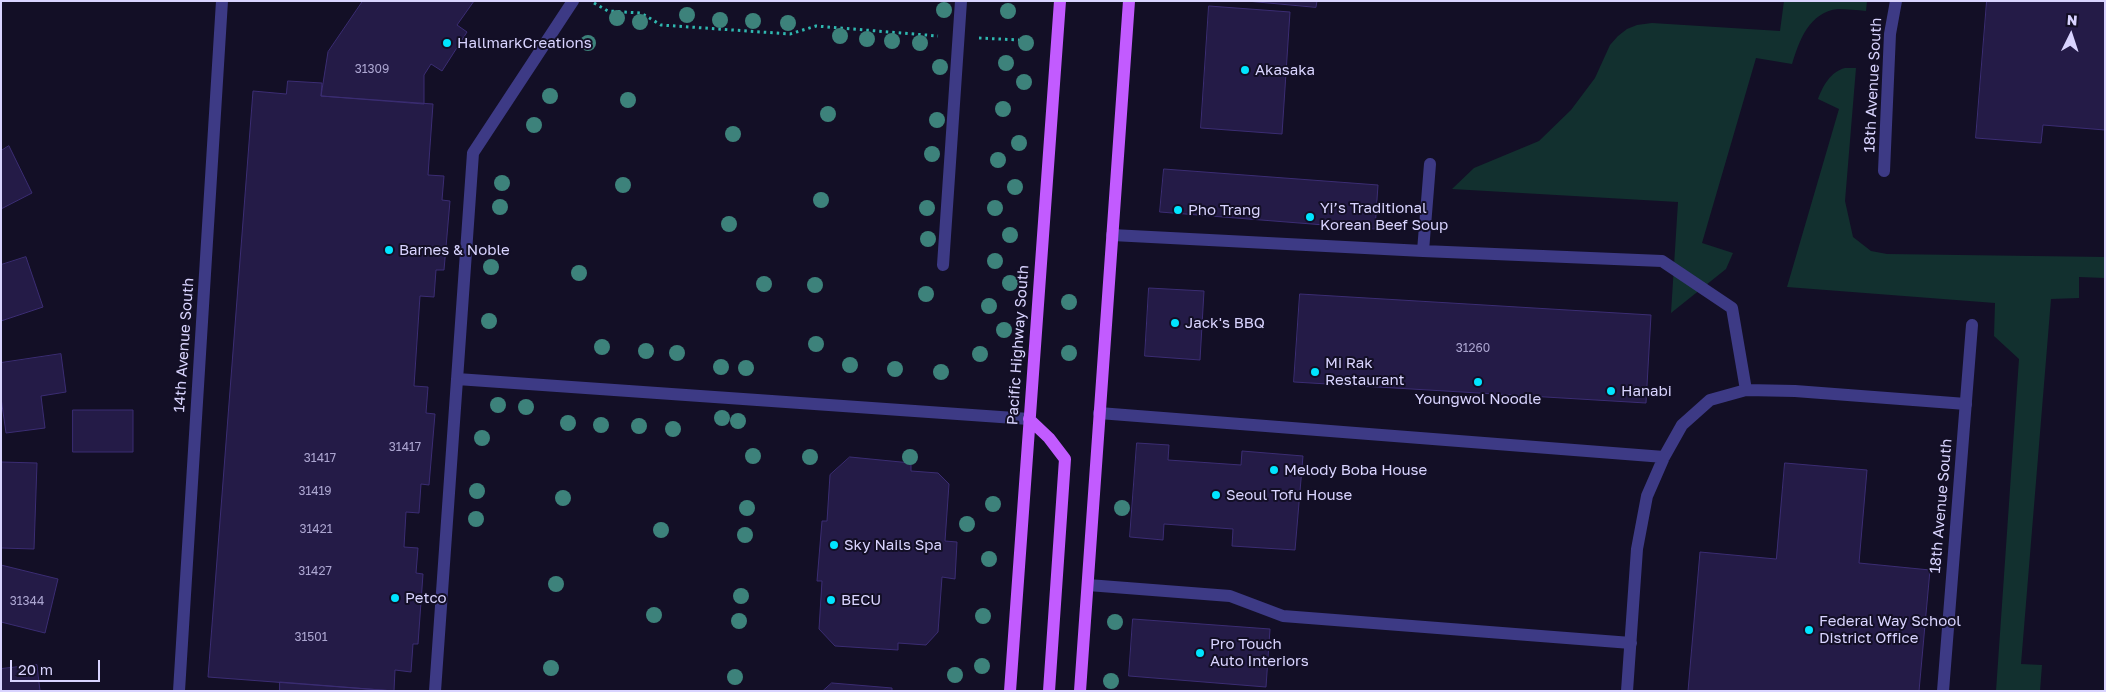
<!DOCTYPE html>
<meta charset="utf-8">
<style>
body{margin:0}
#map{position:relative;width:2106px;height:692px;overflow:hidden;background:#130f26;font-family:"Golos Text",sans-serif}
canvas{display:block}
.frame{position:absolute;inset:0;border:2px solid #d9d4ff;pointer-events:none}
.north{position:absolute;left:2046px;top:10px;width:50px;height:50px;-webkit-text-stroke:4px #130f26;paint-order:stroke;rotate:4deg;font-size:14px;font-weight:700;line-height:20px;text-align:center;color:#d9d4ff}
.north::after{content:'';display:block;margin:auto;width:18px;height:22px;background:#d9d4ff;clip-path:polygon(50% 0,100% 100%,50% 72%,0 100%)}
.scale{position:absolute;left:10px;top:660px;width:90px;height:22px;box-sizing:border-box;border:2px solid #d9d4ff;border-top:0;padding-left:6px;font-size:15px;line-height:18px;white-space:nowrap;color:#d9d4ff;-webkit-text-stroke:4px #130f26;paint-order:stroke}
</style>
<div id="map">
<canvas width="2106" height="692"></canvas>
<div class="frame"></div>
<div class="north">N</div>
<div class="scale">20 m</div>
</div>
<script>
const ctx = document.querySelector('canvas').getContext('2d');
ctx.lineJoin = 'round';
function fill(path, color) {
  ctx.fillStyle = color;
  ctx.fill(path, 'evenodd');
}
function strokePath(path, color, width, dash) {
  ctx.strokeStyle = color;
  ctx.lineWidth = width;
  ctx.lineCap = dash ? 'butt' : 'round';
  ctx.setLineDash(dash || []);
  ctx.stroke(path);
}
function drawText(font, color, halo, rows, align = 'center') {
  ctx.font = font + ' "Golos Text",sans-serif';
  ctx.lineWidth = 4;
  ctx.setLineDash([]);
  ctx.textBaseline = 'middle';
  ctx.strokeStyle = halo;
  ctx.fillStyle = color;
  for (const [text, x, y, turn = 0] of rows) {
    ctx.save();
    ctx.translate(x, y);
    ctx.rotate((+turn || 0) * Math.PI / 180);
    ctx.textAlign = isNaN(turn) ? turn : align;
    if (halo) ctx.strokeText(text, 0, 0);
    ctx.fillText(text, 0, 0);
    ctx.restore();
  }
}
fill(new Path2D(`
 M1784,1h83l-1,10c-9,-1 -19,-2 -28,-2 -29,3 -39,32 -46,55l-36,-6 -54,185 31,10 -7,16 -55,44 7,-111 -226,-13 22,-21 65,-27 32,-31 24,-32 15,-33 8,-9 9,-7 10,-4 15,-2 128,8z
 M1845,68h11l-11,133 8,36 18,14 16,3 218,3v21l-26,-1v21l-28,1 -30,365 21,1 -2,26h-44l23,-332 -25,-23 1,-33 -208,-16 52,-178 -21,-10c5,-13 12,-27 27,-31z`), '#12302f');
const building = new Path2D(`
 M363,1h111l-17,24 10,7 -25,39 -11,-7 -7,11v29l-103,-8 7,-44z
 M1247,1h70l-1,6z
 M1987,1h118v129l-62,-5 -2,18 -65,-5z
 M1209,6l81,6 -8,122 -81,-6z
 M288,81l34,2 -1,13 112,8 -5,71 16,1 -2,24 8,1 -6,69h-8l-2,27 -14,-1 -6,90 14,1 -2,26 9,1 -6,71 -8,-1 -2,29 -13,-1 -2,35 14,1 -2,25 7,1 -5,70h-5l-2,28 -16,-2 -1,21 -186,-14 45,-586 33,3z
 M9,146l23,47 -31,16v-58z
 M1164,169l214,16 -3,44 -215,-17z
 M26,257l17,50 -42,14v-56z
 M1149,288l55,3 -4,69 -55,-4z
 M1300,294l351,21 -5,88 -352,-21z
 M61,354l5,38 -25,4 4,32 -39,5 -5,-35v-35z
 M73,410h60v42h-60z
 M1137,443l32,2 -1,15 73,5 1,-14 61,5 -8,94 -63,-4 1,-17 -69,-5 -1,16 -33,-3z
 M850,457l61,6v8l27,2 11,11 -4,57 12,1 -2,37 -13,-2 -4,55 -12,13 -28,-2v7l-63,-4 -16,-17 3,-48h-5l5,-60h5l3,-46z
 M1,462l36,1 -3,86 -33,-1z
 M1785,463l82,7 -8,93 71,7 -11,121h-231l12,-139 76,7z
 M1,565l57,14 -13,54 -44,-11z
 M1133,619l137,10 -4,58 -137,-11z
 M37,665l3,26h-39v-22z
 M280,682l114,9h-114z
 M832,683l60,5v3h-69z`);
fill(building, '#241b47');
strokePath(building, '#3b2d73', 1);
strokePath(new Path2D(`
 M594,3l14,8 33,2 20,12 129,9 26,-8 122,10
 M979,38l40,2`), '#2fb8b0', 3, [2.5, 4]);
strokePath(new Path2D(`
 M1112,235l311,16 239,10 70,47 14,82
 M1423,251l7,-87
 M943,265l18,-264
 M457,379l572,40
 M1099,413l565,44
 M1088,585l142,11 53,20 348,27
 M179,691l43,-690
 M435,691l38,-538 100,-152
 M1627,691l10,-142 10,-53 17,-39 18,-32 28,-25 36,-10 49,1 171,13`), '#3d3a85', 12);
strokePath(new Path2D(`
 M1884,171l6,-137 6,-33
 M1943,691l29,-366`), '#3d3a85', 12);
strokePath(new Path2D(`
 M1029,419l20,19 16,21 -16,232
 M1010,691l50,-690
 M1080,691l49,-690`), '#c25bff', 12);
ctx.fillStyle = '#3d827b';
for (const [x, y] of [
 [944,10],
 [1008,11],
 [687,15],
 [617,18],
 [720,20],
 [753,21],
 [640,22],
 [788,23],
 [840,36],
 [867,39],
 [892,41],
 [588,43],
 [920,43],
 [1026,43],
 [1006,63],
 [940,67],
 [1024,82],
 [550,96],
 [628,100],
 [1003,109],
 [828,114],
 [937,120],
 [534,125],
 [733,134],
 [1019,143],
 [932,154],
 [998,160],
 [502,183],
 [623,185],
 [1015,187],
 [821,200],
 [500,207],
 [927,208],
 [995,208],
 [729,224],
 [1010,235],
 [928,239],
 [995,261],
 [491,267],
 [579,273],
 [1010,283],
 [764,284],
 [815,285],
 [926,294],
 [1069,302],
 [989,306],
 [489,321],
 [1004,330],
 [816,344],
 [602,347],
 [646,351],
 [677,353],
 [1069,353],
 [980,354],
 [850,365],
 [721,367],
 [746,368],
 [895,369],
 [941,372],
 [498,405],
 [526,407],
 [722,418],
 [738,421],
 [568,423],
 [601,425],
 [639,426],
 [673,429],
 [482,438],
 [753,456],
 [810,457],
 [910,457],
 [477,491],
 [563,498],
 [993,504],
 [747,508],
 [1122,508],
 [476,519],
 [967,524],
 [661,530],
 [745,535],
 [989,559],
 [556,584],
 [741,596],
 [654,615],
 [983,616],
 [739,621],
 [1115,622],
 [982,666],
 [551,668],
 [955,675],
 [735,677],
 [1111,681]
]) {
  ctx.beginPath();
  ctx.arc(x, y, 8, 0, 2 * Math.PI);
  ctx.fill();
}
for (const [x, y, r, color] of [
 [447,43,5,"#00e5ff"],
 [1245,70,5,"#00e5ff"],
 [1178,210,5,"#00e5ff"],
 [1310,217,5,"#00e5ff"],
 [389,250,5,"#00e5ff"],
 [1175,323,5,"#00e5ff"],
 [1315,372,5,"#00e5ff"],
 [1478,382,5,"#00e5ff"],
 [1611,391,5,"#00e5ff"],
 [1274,470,5,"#00e5ff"],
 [1216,495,5,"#00e5ff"],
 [834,545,5,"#00e5ff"],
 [395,598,5,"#00e5ff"],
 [831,600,5,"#00e5ff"],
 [1809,630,5,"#00e5ff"],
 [1200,653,5,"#00e5ff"]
]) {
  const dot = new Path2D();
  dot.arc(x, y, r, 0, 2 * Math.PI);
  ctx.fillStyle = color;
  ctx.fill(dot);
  strokePath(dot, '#130f26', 2);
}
drawText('12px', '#aca6d1', null, [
 ["31309",372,69],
 ["31260",1473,348],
 ["31417",405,447],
 ["31417",320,458],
 ["31419",315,491],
 ["31421",316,529],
 ["31427",315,571],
 ["31344",27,601],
 ["31501",311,637]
]);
drawText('15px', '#d9d4ff', '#130f26', [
 ["HallmarkCreations",457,43],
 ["Akasaka",1255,70],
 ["Yi’s Traditional",1320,208],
 ["Korean Beef Soup",1320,225],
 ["Pho Trang",1188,210],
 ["Barnes & Noble",399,250],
 ["Jack's BBQ",1185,323],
 ["Mi Rak",1325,363],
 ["Restaurant",1325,380],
 ["Hanabi",1621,391],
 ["Youngwol Noodle",1478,399,"center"],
 ["Melody Boba House",1284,470],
 ["Seoul Tofu House",1226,495],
 ["Sky Nails Spa",844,545],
 ["Petco",405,598],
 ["BECU",841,600],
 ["Federal Way School",1819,621],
 ["District Office",1819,638],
 ["Pro Touch",1210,644],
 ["Auto Interiors",1210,661]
], 'left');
drawText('15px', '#d9d4ff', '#130f26', [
 ["18th Avenue South",1873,85,-87],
 ["14th Avenue South",184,345,-86],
 ["Pacific Highway South",1018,345,-86],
 ["18th Avenue South",1941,506,-85]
]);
</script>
